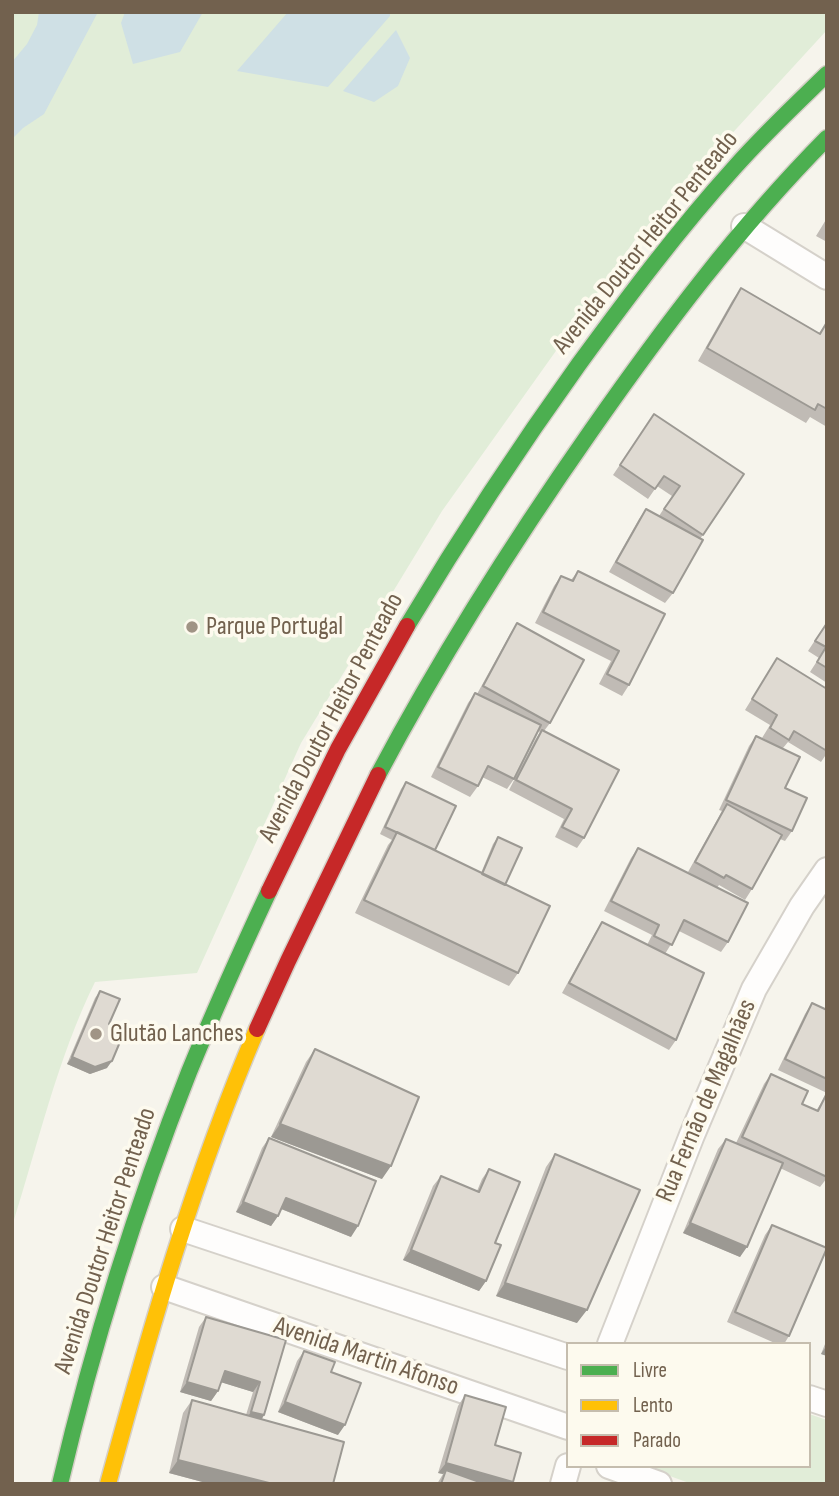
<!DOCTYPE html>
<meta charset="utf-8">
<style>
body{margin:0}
#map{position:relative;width:839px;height:1496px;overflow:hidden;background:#f6f4ec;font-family:"Sofia Sans Condensed",sans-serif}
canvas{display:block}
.frame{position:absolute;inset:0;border:14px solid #72614e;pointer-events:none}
.legend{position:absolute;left:566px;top:1342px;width:245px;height:126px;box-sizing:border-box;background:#fdfaee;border:2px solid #c5bdae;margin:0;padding:9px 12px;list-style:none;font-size:21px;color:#72614e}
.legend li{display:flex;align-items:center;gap:14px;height:35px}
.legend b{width:35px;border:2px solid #c5bdae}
</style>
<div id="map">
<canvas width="839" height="1496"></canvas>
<div class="frame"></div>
<ul class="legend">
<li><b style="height:9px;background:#4caf50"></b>Livre</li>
<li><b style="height:9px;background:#ffc107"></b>Lento</li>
<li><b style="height:9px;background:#c62828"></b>Parado</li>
</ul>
</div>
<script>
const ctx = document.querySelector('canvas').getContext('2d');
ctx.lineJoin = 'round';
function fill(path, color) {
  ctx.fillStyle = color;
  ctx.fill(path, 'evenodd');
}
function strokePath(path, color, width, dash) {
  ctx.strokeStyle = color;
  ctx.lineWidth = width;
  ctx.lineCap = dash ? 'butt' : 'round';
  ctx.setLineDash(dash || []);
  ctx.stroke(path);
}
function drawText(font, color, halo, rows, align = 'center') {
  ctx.font = font + ' "Sofia Sans Condensed",sans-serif';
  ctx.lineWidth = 7;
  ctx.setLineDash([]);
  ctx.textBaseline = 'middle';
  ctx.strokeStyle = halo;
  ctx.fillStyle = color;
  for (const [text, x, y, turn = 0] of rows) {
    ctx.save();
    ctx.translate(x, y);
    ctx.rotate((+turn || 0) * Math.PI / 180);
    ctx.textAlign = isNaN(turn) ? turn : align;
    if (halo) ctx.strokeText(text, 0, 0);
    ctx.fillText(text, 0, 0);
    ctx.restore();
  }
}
fill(new Path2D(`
 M12,12h815v18l-190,207 -195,274 -141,232 -104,230 -102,9c-38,77 -57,163 -83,244z
 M809,1414l18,6v64h-135l-50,-18h167z`), '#e1edd8');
fill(new Path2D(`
 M39,12h59l-54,102 -21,14 -11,11v-77l15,-18 10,-19z
 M125,12h78l-23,40 -47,12 -12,-41z
 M288,12h102v4l-62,71 -91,-16z
 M396,30l14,28 -12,28 -24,16 -31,-11z`), '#cfe0e5');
const street = new Path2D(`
 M744,226l83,51
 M183,1229l385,128
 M164,1287l404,140
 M610,1344l82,-209 62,-146 48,-83 25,-36
 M809,1398l18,6
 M609,1466l50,18
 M563,1484l5,-18`);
const fast = new Path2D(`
 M407,626c54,-90 111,-177 172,-262 49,-67 99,-134 155,-196 29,-33 61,-63 93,-94
 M378,775c63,-119 136,-234 213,-344 72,-103 147,-203 236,-293
 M60,1484c33,-140 76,-278 129,-412 25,-61 52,-121 80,-181`);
const slow = new Path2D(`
 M108,1484c42,-154 86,-308 149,-455`);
const jam = new Path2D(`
 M269,891l69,-142 69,-123
 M257,1029l31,-68 90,-186`);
strokePath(street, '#d5d1ca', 28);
strokePath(fast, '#d5cfc7', 19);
strokePath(slow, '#d5cfc7', 19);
strokePath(jam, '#d5cfc7', 19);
strokePath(street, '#fefdfc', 24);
strokePath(fast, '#4caf50', 16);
strokePath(slow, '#ffc107', 16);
strokePath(jam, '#c62828', 16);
fill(new Path2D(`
 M827,218v24l-11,-6z
 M741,288l78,45 8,-11v105l-17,-10 -4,6 -108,-62 34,-60z
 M654,414l90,60 -44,65 -27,54 -8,10 -56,-31 30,-53 7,-10 13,7 13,-20 -15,-10 -9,13 -35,-24z
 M578,571l87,43 -36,71 -7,11 -23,-12 12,-23 -76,-38 19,-37 7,-10 10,4z
 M827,622v61l-17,-11 9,-14 -11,-7z
 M517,623l33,100 -6,8 40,107 -7,10 -22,-11 9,-18 -55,-29 26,-50 5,-8 -2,-1 -24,48 -7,10 -25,-12 -4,9 -8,11 -39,-20 37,-74 7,-10 2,1 33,-60z
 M777,658l50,31v64l-6,9 -33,-20 -5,6 2,40 7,43 -7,10 -5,-2 -28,50 -7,11 -26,-15 -2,3 11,54 -7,10 -42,-21 -14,23 11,86 -7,10 -107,-57 33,-60 7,-11 45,23 5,-10 -48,-24 27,-53 7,-10 74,37 -24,-13 34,-61 -3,-1 30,-64 7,-10 12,5 -6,-3 8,-13 -25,-15z
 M406,782l29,69 46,22 12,-29 5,-7 20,136 -9,13 -154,-73 33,-68 4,-5 -12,-6 21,-45z
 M100,991l9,33 -2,44 -17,6 -23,-10 28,-66z
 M812,1003l15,7v83l-49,-23 27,-56z
 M315,1049l67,130 -111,-42 35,-75z
 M771,1074l31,30 14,7 10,-16h1v83l-7,9 -40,-19 -40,89 -57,-24 35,-84 8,-10 10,4 28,-59z
 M269,1138l82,99 -70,-28 -3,7 -7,10 -35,-14 26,-64z
 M555,1154l22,169 -81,-27 50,-129z
 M489,1169l6,74 -9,38 -7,10 -76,-31 30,-74 8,-10 36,15 5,-12z
 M772,1225l17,111 -5,8h-7l-50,-22 38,-87z
 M206,1317l80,23 -22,75 -2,4 71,65h-123l-41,-11 14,-60 9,-13 54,15 7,-23 -32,-10 -3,9 -7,10 -31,-9 19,-65z
 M827,1339v17l-6,-2z
 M304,1351l27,21 7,63 -60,-23 19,-51z
 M465,1395l30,50 18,37 -1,2h-75l6,-10 -5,-1 20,-67z`), '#c0bbb5');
fill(new Path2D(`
 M72,1057l40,4 -5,7 -17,6 -23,-10z
 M280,1124l111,42 -9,13 -111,-42z
 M286,1198l72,28 -7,11 -72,-29z
 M243,1202l35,14 -7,10 -35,-14z
 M690,1223l57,24 -7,10 -57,-24z
 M411,1250l75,31 -7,10 -76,-31z
 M505,1283l82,27 -10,13 -81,-27z
 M827,1345v11l-6,-2z
 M225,1371l35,11 -7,10 -36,-11z
 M187,1382l31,9 -7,10 -31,-9z
 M285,1402l60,23 -7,10 -60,-23z
 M251,1412l13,3 -7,11 -13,-4z
 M178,1460l95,24h-63l-41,-11z
 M446,1463l67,19 -1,2h-37l-29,-14 -3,4 -5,-1z`), '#9c9993');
const building = new Path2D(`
 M741,288l79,46 7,-12v87l-9,-5 -3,6 -108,-62z
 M654,414l90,60 -41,61 -39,-26 16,-23 -16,-10 -9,13 -35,-24z
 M646,509l57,31 -30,53 -57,-31z
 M578,571l87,43 -36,71 -22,-11 12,-23 -76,-39 18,-36 12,5z
 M517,623l67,37 -34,63 -67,-37z
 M827,623v45l-10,-6 9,-15 -11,-6z
 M777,658l50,31v62l-33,-20 -5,9 -19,-12 7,-13 -25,-16z
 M475,693l66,32 -27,54 -26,-13 -10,20 -40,-19z
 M542,730l77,40 -35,68 -22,-11 10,-18 -56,-29z
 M756,736l44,21 -15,31 22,10 -15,33 -66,-31z
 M406,782l50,24 -21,44 -50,-23z
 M727,804l55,31 -30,54 -26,-14 -2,3 -29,-16z
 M397,832l153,74 -32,67 -154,-73z
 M498,837l24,11 -17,37 -23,-11z
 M638,848l110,55 -20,39 -44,-22 -12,25 -18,-9 5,-11 -48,-24z
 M602,922l102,51 -28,67 -107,-57z
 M100,991l20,8 -11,25 16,6 -13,31 -17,6 -23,-10z
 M812,1003l15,7v69l-42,-20z
 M315,1049l104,48 -28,69 -111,-42z
 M771,1074l37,17 -6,13 16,7 8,-16h1v82l-85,-40z
 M269,1138l107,43 -18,45 -72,-28 -8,18 -35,-14z
 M726,1139l57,24 -36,84 -57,-24z
 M555,1154l85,36 -53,120 -82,-27z
 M489,1169l31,13 -25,61 6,2 -15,36 -75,-31 30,-74 38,16z
 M772,1225l55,23 -38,88 -54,-24z
 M206,1317l80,23 -22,75 -13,-3 9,-30 -35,-11 -7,20 -31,-9z
 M304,1351l31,11 -4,10 30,11 -16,42 -60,-23z
 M465,1395l41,12 -11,38 26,8 -8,29 -67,-19z
 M192,1400l152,42 -11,42h-60l-95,-24z
 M446,1470l39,14h-44z`);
fill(building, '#dfdad2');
strokePath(building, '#9c9993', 2);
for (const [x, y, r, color] of [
 [192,627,7,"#a09485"],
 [96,1034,7,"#a09485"]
]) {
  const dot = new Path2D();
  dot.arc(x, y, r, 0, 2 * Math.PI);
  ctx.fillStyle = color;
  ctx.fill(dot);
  strokePath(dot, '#fdfaee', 2.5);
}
drawText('26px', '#72614e', '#fdfaee', [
 ["Avenida Doutor Heitor Penteado",646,243,-51],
 ["Avenida Doutor Heitor Penteado",332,718,-62],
 ["Rua Fernão de Magalhães",707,1101,-67],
 ["Avenida Doutor Heitor Penteado",106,1241,-72],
 ["Avenida Martin Afonso",366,1357,19]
]);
drawText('26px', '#72614e', '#fdfaee', [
 ["Parque Portugal",206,627],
 ["Glutão Lanches",110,1034]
], 'left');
</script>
